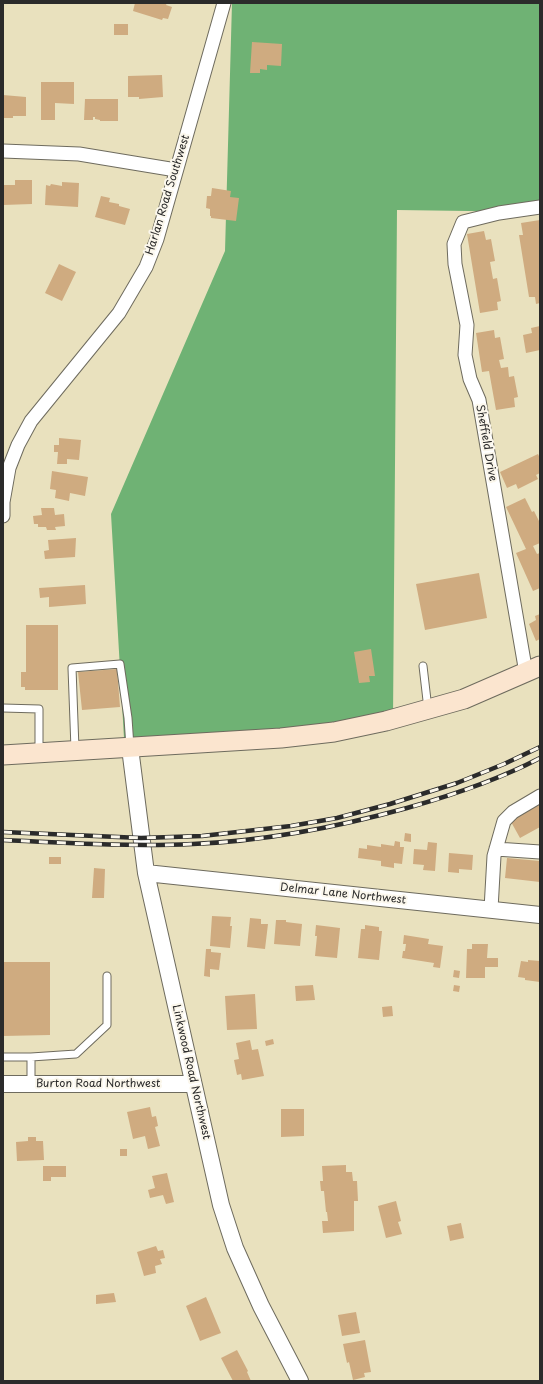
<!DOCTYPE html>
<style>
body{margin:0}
#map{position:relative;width:543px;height:1384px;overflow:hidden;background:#e9e1be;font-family:"Playpen Sans",sans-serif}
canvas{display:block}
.frame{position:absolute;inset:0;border:4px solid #2b2b2b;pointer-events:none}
</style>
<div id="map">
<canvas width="543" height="1384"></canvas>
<div class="frame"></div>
</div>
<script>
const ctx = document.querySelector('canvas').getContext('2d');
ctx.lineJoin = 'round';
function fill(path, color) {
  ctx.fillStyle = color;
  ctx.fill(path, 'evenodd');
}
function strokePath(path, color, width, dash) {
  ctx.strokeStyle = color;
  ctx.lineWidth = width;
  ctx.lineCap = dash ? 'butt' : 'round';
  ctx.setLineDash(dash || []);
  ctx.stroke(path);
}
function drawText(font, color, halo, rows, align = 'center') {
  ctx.font = font + ' "Playpen Sans",sans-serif';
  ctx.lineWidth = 4;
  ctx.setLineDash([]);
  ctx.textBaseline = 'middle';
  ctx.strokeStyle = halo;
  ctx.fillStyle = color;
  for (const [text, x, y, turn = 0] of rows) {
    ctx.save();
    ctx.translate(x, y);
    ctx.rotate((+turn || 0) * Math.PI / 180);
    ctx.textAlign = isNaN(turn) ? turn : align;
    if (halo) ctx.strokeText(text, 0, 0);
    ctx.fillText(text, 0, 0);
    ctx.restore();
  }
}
fill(new Path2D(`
 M232,3h308v209l-143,-2 -4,508 -158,18 -111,2 -13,-224 114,-263z`), '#6fb274');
fill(new Path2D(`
 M135,3h32l-1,2 6,2 -4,12 -5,-1 -1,2 -29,-9z
 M114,24h14v11h-14z
 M252,42l30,2 -1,22 -14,-1v5l-7,-1v4h-10z
 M162,75l1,22 -24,2v-2h-11v-21z
 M41,82h33v22l-19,-1v17h-14z
 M3,95l23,2v19h-13v2h-10z
 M85,99h33v22h-18v-1l-5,-1v-2h-2v3h-9z
 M15,180h17v24l-29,1v-20h12z
 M62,182l17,1 -1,24 -33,-2 1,-20 4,1 1,-2 11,2z
 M212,188l19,3 -1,6 9,1 -3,23 -25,-3v-2h-1v-7l-4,-1 1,-12h4z
 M101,196l9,2 -1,4 10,2v2l11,3 -5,16 -30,-8z
 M540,220v83l-4,1 -1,-7h-6l-10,-62h4l-2,-12z
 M484,231l2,9 5,-1 4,22 -5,1 3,17 4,-1 4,23 -4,1 1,8 -18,3 -13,-79z
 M59,264l17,8 -14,29 -17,-8z
 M540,326v24l-14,3 -3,-18 9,-2 -1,-5z
 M494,330l1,8 5,-1 4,22 -5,1 2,8 7,-1 1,10 5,-1 4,21 -4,1 1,9 -19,3 -7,-39 -7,1 -6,-39z
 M59,438l22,2 -2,20 -12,-1v5h-10l1,-12h-4v-7h5z
 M538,454l2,4v15l-4,2 2,4 -20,10 -2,-5 -9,4 -7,-16z
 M52,471l36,6 -3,19 -15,-3 -1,8 -14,-3 1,-8 -6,-1z
 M525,498l7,14 2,-1 6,12v20l-7,3 4,8 3,-1v35l-7,3 -17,-38 10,-4 -20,-42z
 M41,508h13l1,7 9,-1 1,12 -10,1 1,3h-9l-1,-3h-8v-3h-4l-1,-8 9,-1z
 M76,538l-1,19 -30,2 -1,-8 5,-1 -1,-10z
 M479,573l8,45 -62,12 -9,-46z
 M85,585l1,19 -37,3v-10l-9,1 -1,-10z
 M540,614v25l-4,2 -7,-17 7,-4 -1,-4z
 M26,625h32v65h-33v-3h-4v-15h5z
 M371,649l4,27h-6l1,6 -11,1 -5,-31z
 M117,669l3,38 -38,3 -4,-38z
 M540,804v23l-20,11 -10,-18z
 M405,833l6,1v8l-7,-1z
 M395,841l5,1v5h4l-2,17 -8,-1v5l-13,-2v-5l-23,-3 1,-10 8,1v-4l14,2v-3l13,2z
 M428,842l9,1 -2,28 -12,-1 1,-5 -11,-1 1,-15 13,1z
 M449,853l24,2 -1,15 -13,-1v4l-11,-1z
 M49,857h12v7h-12z
 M507,858l33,3v21l-35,-4z
 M94,868l11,1 -1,29h-12z
 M212,916l19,1 -1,9h2l-2,22 -20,-2z
 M250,918l11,1v5h7l-3,25 -18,-2z
 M276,920h10v2l16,2 -2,22 -26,-2z
 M316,925l24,3 -3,30 -22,-2 2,-20h-2z
 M365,925l14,2v4h3l-3,29 -21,-2 3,-29h4z
 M404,935l25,4 -1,5 15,2 -3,22 -7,-1 1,-4 -32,-5 1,-7h2l1,-7h-3z
 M472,944h16l-1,14h11v9h-13v11h-19l1,-29h5z
 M206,949h5v3l10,1 -2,17 -9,-1v8l-6,-1z
 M528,960l12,1v21l-15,-2v-2l-7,-1 3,-16 7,1z
 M3,962h47v73l-47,1z
 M454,970l6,1 -1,7 -6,-1z
 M313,985l2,15 -19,1 -1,-15z
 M454,985l6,1 -1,6 -6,-1z
 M255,994l2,35 -30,1 -2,-34z
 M392,1006l1,10 -10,1 -1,-10z
 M273,1039l1,5 -8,2 -1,-5z
 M250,1040l2,10 6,-1 6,27 -22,4 -1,-6 -4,1 -3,-15 5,-1 -3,-16z
 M150,1107l2,10 4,-1 2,10 -3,1 5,19 -12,3 -3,-13 -12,3 -6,-27z
 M281,1109h23v27l-23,1z
 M28,1137h8v4h7l1,19 -27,1 -1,-19 12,-1z
 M120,1149h7v7h-7z
 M346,1165v7h6l1,9h4l1,20h-4v30l-31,2 -1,-12h6l-1,-9h-1l-2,-21h-3l-1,-10h3l-1,-15z
 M43,1166h23v11h-15v4h-8z
 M167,1173l7,29 -8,2 -3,-9 -13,3 -2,-8 7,-2 -3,-12z
 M396,1201l5,20 -3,1 4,12 -16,4 -8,-32z
 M461,1223l3,15 -14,3 -3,-15z
 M156,1246l2,5 5,-1 2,8 -5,1 2,5 -7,2 1,7 -12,3 -7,-24z
 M114,1293l2,9 -20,2v-9z
 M206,1297l15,36 -21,8 -14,-35z
 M356,1312l4,21 -18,3 -4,-21z
 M365,1340l6,32 -7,1 1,4 -12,3 -4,-18 -2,1 -4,-19z
 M237,1350l11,21 -1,1 4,9h-18l-12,-23z`), '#cfab80');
const service = new Path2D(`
 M423,666l5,43
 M3,708l36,1v42
 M75,749l-3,-81 48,-4 8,54 2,29
 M3,1057h28v27
 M31,1057l45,-3 31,-29v-49`);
const minor = new Path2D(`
 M3,151l76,3 97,16
 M3,516v-14l6,-34 9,-23 13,-24 88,-108 27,-46 11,-28 67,-236
 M526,673l-47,-273 -9,-21 -5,-24 2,-30 -12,-61 -1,-20 9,-22 36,-9 41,-6
 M496,849l44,3
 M491,909l3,-53 10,-35 9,-9 27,-16`);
const tertiary = new Path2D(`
 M130,748l16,125 75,332 14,43 26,58 39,75
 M146,873l394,42
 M3,1084h190`);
const secondary = new Path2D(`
 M3,755l278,-17 53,-6 52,-11 78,-22 76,-33`);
strokePath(service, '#6e6b5e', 9);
strokePath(minor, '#6e6b5e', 15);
strokePath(tertiary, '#6e6b5e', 18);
strokePath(secondary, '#6e6b5e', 21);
strokePath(service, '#fff', 7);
strokePath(minor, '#fff', 13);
strokePath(tertiary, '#fff', 16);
strokePath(secondary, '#fbe5cf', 19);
const rail = new Path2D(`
 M3,832l138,6 61,-2 89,-10 46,-8 53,-14 67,-21 47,-19 36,-17
 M3,840c63,3 127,7 190,4 72,-3 145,-17 214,-36 46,-13 91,-28 133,-50`);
strokePath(rail, '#2b2b2b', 4.5);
strokePath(rail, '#fbf7ec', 3, [9]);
drawText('11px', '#2b2b2b', '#fbf7ec', [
 ["Harlan Road Southwest",168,195,-73],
 ["Sheffield Drive",486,443,80],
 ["Delmar Lane Northwest",343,894,6],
 ["Linkwood Road Northwest",191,1072,77],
 ["Burton Road Northwest",98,1084]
]);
</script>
